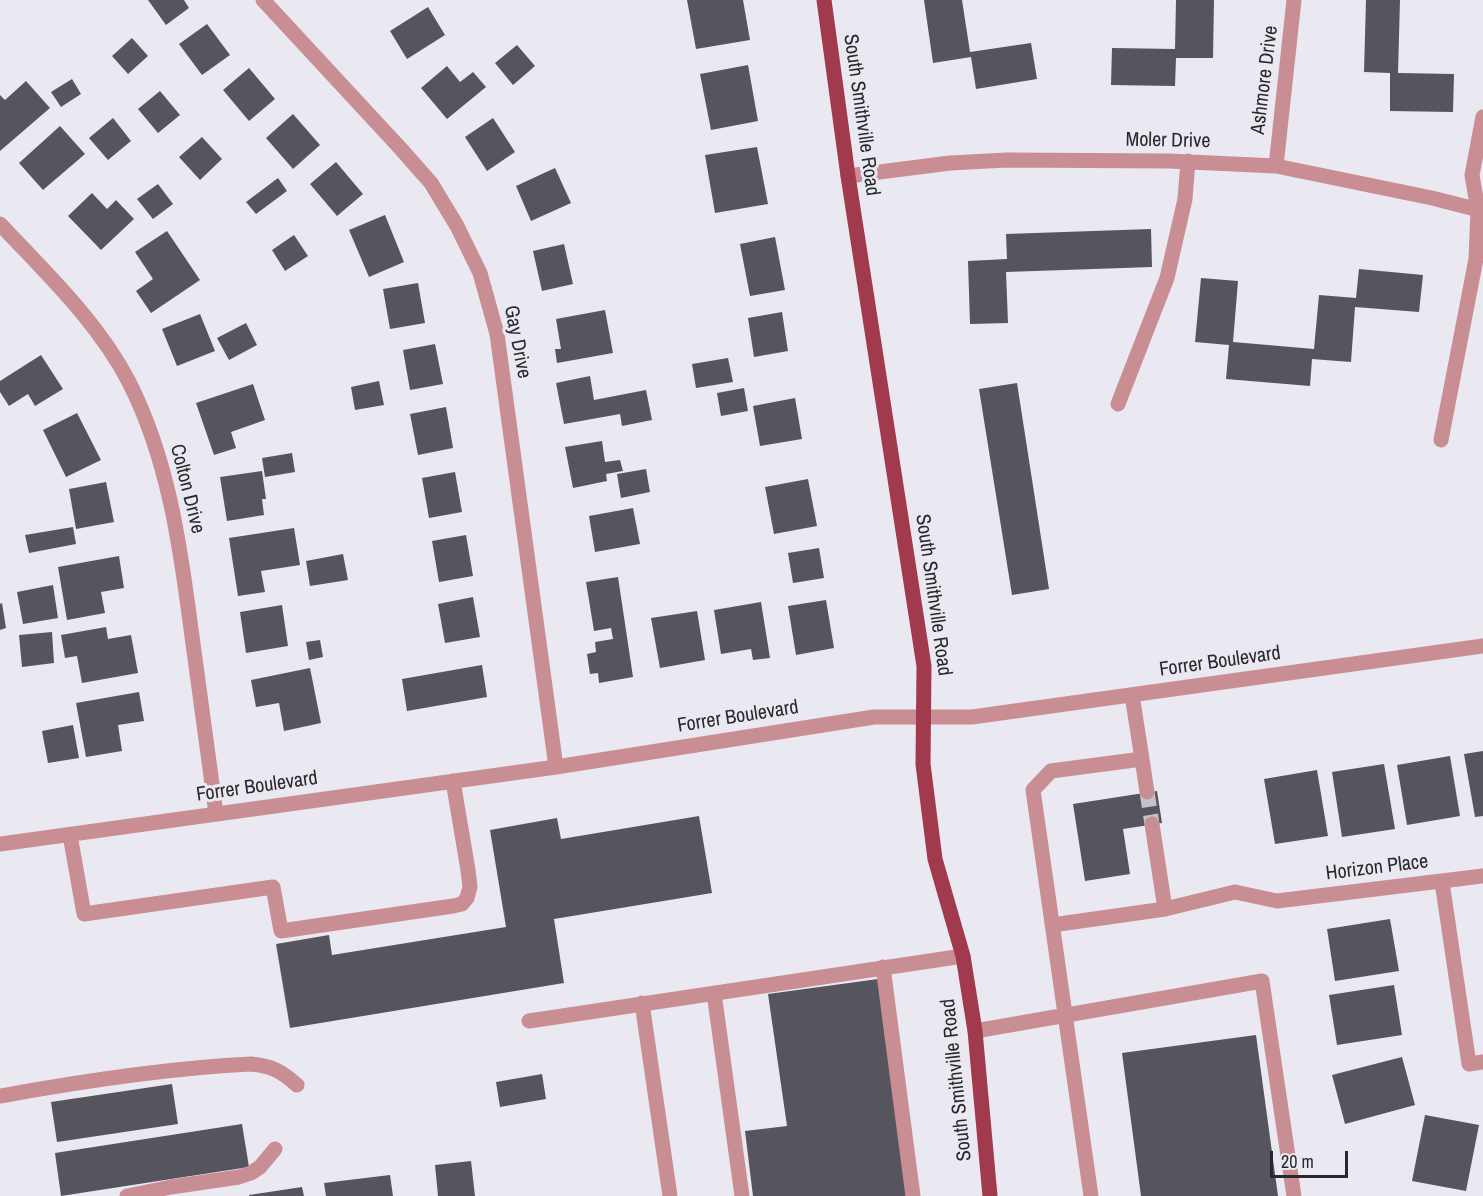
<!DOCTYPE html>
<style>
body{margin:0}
#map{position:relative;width:1483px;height:1196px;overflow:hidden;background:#eae8f1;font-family:"Archivo Narrow",sans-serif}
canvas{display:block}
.scale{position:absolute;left:1270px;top:1151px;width:78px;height:27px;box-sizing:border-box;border:3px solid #29292c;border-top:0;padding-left:8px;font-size:18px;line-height:21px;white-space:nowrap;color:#29292c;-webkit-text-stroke:4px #eae8f1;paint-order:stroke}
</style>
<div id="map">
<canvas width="1483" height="1196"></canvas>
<div class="scale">20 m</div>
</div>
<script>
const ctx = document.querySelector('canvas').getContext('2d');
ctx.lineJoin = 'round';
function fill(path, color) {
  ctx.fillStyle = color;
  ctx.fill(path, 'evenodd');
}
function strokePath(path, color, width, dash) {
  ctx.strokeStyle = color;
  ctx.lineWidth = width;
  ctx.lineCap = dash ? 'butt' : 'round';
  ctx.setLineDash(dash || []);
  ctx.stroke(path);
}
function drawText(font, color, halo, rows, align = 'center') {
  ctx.font = font + ' "Archivo Narrow",sans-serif';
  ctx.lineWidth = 6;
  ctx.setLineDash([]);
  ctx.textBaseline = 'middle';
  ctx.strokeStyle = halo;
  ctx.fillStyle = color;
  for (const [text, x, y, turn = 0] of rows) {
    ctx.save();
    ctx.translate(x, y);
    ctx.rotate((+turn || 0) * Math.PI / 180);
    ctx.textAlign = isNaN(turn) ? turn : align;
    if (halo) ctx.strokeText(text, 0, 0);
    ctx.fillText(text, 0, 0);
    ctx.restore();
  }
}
fill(new Path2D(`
 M148,0h36l5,8 -23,17z
 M687,0h56l7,40 -54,9z
 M924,0h38l8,52 61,-9 6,36 -61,10 -5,-32 -38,6z
 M1176,0h38l-1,58h-37l-1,28 -64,-1 1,-37 63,1z
 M1366,0h34l-2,73 56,1 -1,38 -63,-1v-38l-26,-1z
 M428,7l17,28 -38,24 -17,-28z
 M207,24l23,31 -28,20 -23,-31z
 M132,38l16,18 -20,18 -16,-18z
 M517,45l18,21 -22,19 -18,-22z
 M748,65l10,56 -47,9 -11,-56z
 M447,66l13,16 13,-10 13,15 -39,32 -26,-31z
 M249,68l26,31 -26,22 -26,-31z
 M72,79l9,15 -20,13 -10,-15z
 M26,81l24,27 -50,43v-56l5,5z
 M160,91l20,24 -22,18 -20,-24z
 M293,114l27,31 -27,24 -27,-31z
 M113,118l18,23 -23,19 -19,-22z
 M493,118l22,34 -28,19 -22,-34z
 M60,126l25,28 -42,36 -24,-27z
 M202,137l20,22 -22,21 -21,-23z
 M757,147l11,57 -53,9 -10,-58z
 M336,162l27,32 -26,22 -27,-32z
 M555,168l16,35 -40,18 -15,-35z
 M278,178l9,13 -31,23 -10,-12z
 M158,184l15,20 -20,15 -16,-20z
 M92,193l15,16 9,-9 18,19 -33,31 -33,-34z
 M385,215l19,47 -35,15 -20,-47z
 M1151,229l1,38 -146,5 2,51 -38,1 -2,-63 39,-2 -1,-25z
 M167,231l33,49 -49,33 -15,-22 17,-12 -18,-27z
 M294,235l14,21 -23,15 -13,-21z
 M775,237l10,53 -35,6 -10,-52z
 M564,244l9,40 -31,7 -9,-40z
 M1359,269l64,6 -4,37 -64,-5 -4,55 -39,-3 -2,27 -84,-7 3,-34 -34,-3 6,-64 37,3 -5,61 81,7 5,-54 37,3z
 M418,283l7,40 -35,6 -7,-40z
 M605,310l8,43 -56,10 -2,-14h6l-5,-30z
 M782,312l6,39 -34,6 -6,-39z
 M200,314l15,37 -38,15 -15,-37z
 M246,323l11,22 -28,15 -12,-22z
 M435,344l8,40 -33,6 -7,-40z
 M41,355l22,34 -28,17 -7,-12 -19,12 -9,-14v-11z
 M728,358l5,24 -37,6 -4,-24z
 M590,376l4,24 52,-10 6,30 -30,6 -2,-12 -56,10 -8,-41z
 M379,381l5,24 -29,5 -4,-23z
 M1017,383l32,206 -37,6 -33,-206z
 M253,384l12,36 -34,12 5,16 -22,7 -18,-52z
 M744,388l4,23 -27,5 -4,-23z
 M795,398l7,41 -42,7 -7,-40z
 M446,407l7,41 -35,7 -8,-41z
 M77,413l24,47 -35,17 -23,-47z
 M602,441l3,21 15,-2 3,11 -17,3 1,7 -34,7 -8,-41z
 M292,453l3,19 -30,5 -3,-19z
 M646,469l4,23 -29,6 -4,-24z
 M262,471l4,28h-4l2,16 -37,6 -7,-44z
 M455,472l7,40 -33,6 -7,-40z
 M808,479l9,47 -43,8 -9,-47z
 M106,482l8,40 -38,7 -7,-40z
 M633,508l7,36 -45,8 -6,-36z
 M73,527l3,17 -47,9 -4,-18z
 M294,528l6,37 -39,6 4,21 -27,4 -9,-58z
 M466,535l7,41 -34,6 -7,-41z
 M819,548l5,30 -31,5 -5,-30z
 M343,554l5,26 -38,6 -4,-25z
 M119,556l5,32 -23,4 4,21 -38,7 -9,-53z
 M618,577l15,100 -34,6 -1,-10 -8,1 -3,-20 9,-2 -1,-10 18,-3 -2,-11 -17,3 -8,-49z
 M53,585l5,33 -35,6 -6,-32z
 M473,597l7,40 -35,6 -7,-39z
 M826,600l8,48 -38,7 -8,-49z
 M761,602l9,56 -17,2 -2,-11 -30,5 -7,-44z
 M2,603l4,25 -6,2v-26z
 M282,605l6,41 -42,7 -6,-41z
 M697,611l8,49 -45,8 -9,-50z
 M106,627l2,12 23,-4 7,38 -56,10 -5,-27 -12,2 -4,-23z
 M52,632l2,31 -32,4 -3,-32z
 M320,640l3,17 -14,3 -3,-18z
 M482,665l5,32 -80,14 -5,-32z
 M310,668l11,55 -37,8 -5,-28 -23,4 -5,-27z
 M139,692l5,29 -26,4 4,26 -36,6 -10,-54z
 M73,725l6,33 -31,5 -6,-32z
 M1483,751v65l-8,1 -11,-63z
 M1450,756l10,60 -53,9 -10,-60z
 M1384,764l11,65 -53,8 -10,-65z
 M1317,770l11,66 -53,8 -11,-65z
 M1157,791l5,32 -39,6 7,45 -45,7 -12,-77z
 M699,816l13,77 -158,26 10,64 -274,45 -14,-84 53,-9 3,20 174,-28 -16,-97 67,-12 4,21z
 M1390,919l9,52 -64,10 -8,-52z
 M878,979l31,217h-156l-8,-65 42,-5 -19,-132z
 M1394,985l8,50 -65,10 -8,-50z
 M1256,1035l22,161h-137l-19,-143z
 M1402,1057l13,48 -70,19 -13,-49z
 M542,1074l4,25 -46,8 -4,-25z
 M172,1084l6,40 -121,18 -6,-40z
 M1425,1115l54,10 -13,66 -54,-10z
 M242,1124l7,43 -188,29 -6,-43z
 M471,1161l4,35h-37l-3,-31z
 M390,1175l3,21h-67l-2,-13z
 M302,1187l2,9h-55v-1z`), '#56555d');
strokePath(new Path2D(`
 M1147,792l5,32`), '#c3c2ca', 15, [15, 8]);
strokePath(new Path2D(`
 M263,0l138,149 30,34 26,43 23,47 17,61 59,433
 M1276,166l18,-166
 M848,176l102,-13 57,-3 162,1 107,5 156,32 51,13
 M0,224c46,49 98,98 129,158 39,77 51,162 62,247 8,61 17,123 25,185
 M1118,404l49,-126 18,-79 3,-38
 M1441,440l35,-181 2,-49 -6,-35 11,-58
 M1142,759l5,33
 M1152,824l13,85
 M70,835l14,79 189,-27 8,44 172,-25 9,-2 5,-6 3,-11 -2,-17 -15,-89
 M0,844l556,-77 318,-50h98l511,-71
 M1442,882l27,182 14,-2
 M1052,925l113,-16 70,-17 42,9 206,-25
 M883,967l30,229
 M714,993l28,203
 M642,1003l28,193
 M529,1021l434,-65
 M975,1031l287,-50 32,215
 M0,1096c83,-15 167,-28 251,-32 21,2 30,7 46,21
 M127,1196l44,-9 68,-10 12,-4 9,-6 15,-18
 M1091,1196l-58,-406 18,-19 91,-12 -10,-64`), '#c98e93', 15);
strokePath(new Path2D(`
 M824,0l24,176 76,490 -1,98 12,95 28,97 12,75 15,165`), '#a23a4d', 15);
drawText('20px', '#29292c', '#eae8f1', [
 ["Ashmore Drive",1265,80,-83],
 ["South Smithville Road",861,115,82],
 ["Moler Drive",1168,141,1],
 ["Gay Drive",517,342,79],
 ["Colton Drive",187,489,76],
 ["South Smithville Road",933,595,82],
 ["Forrer Boulevard",1220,662,-8],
 ["Forrer Boulevard",738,717,-9],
 ["Forrer Boulevard",257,787,-8],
 ["Horizon Place",1377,868,-7],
 ["South Smithville Road",957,1080,-96]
]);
</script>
